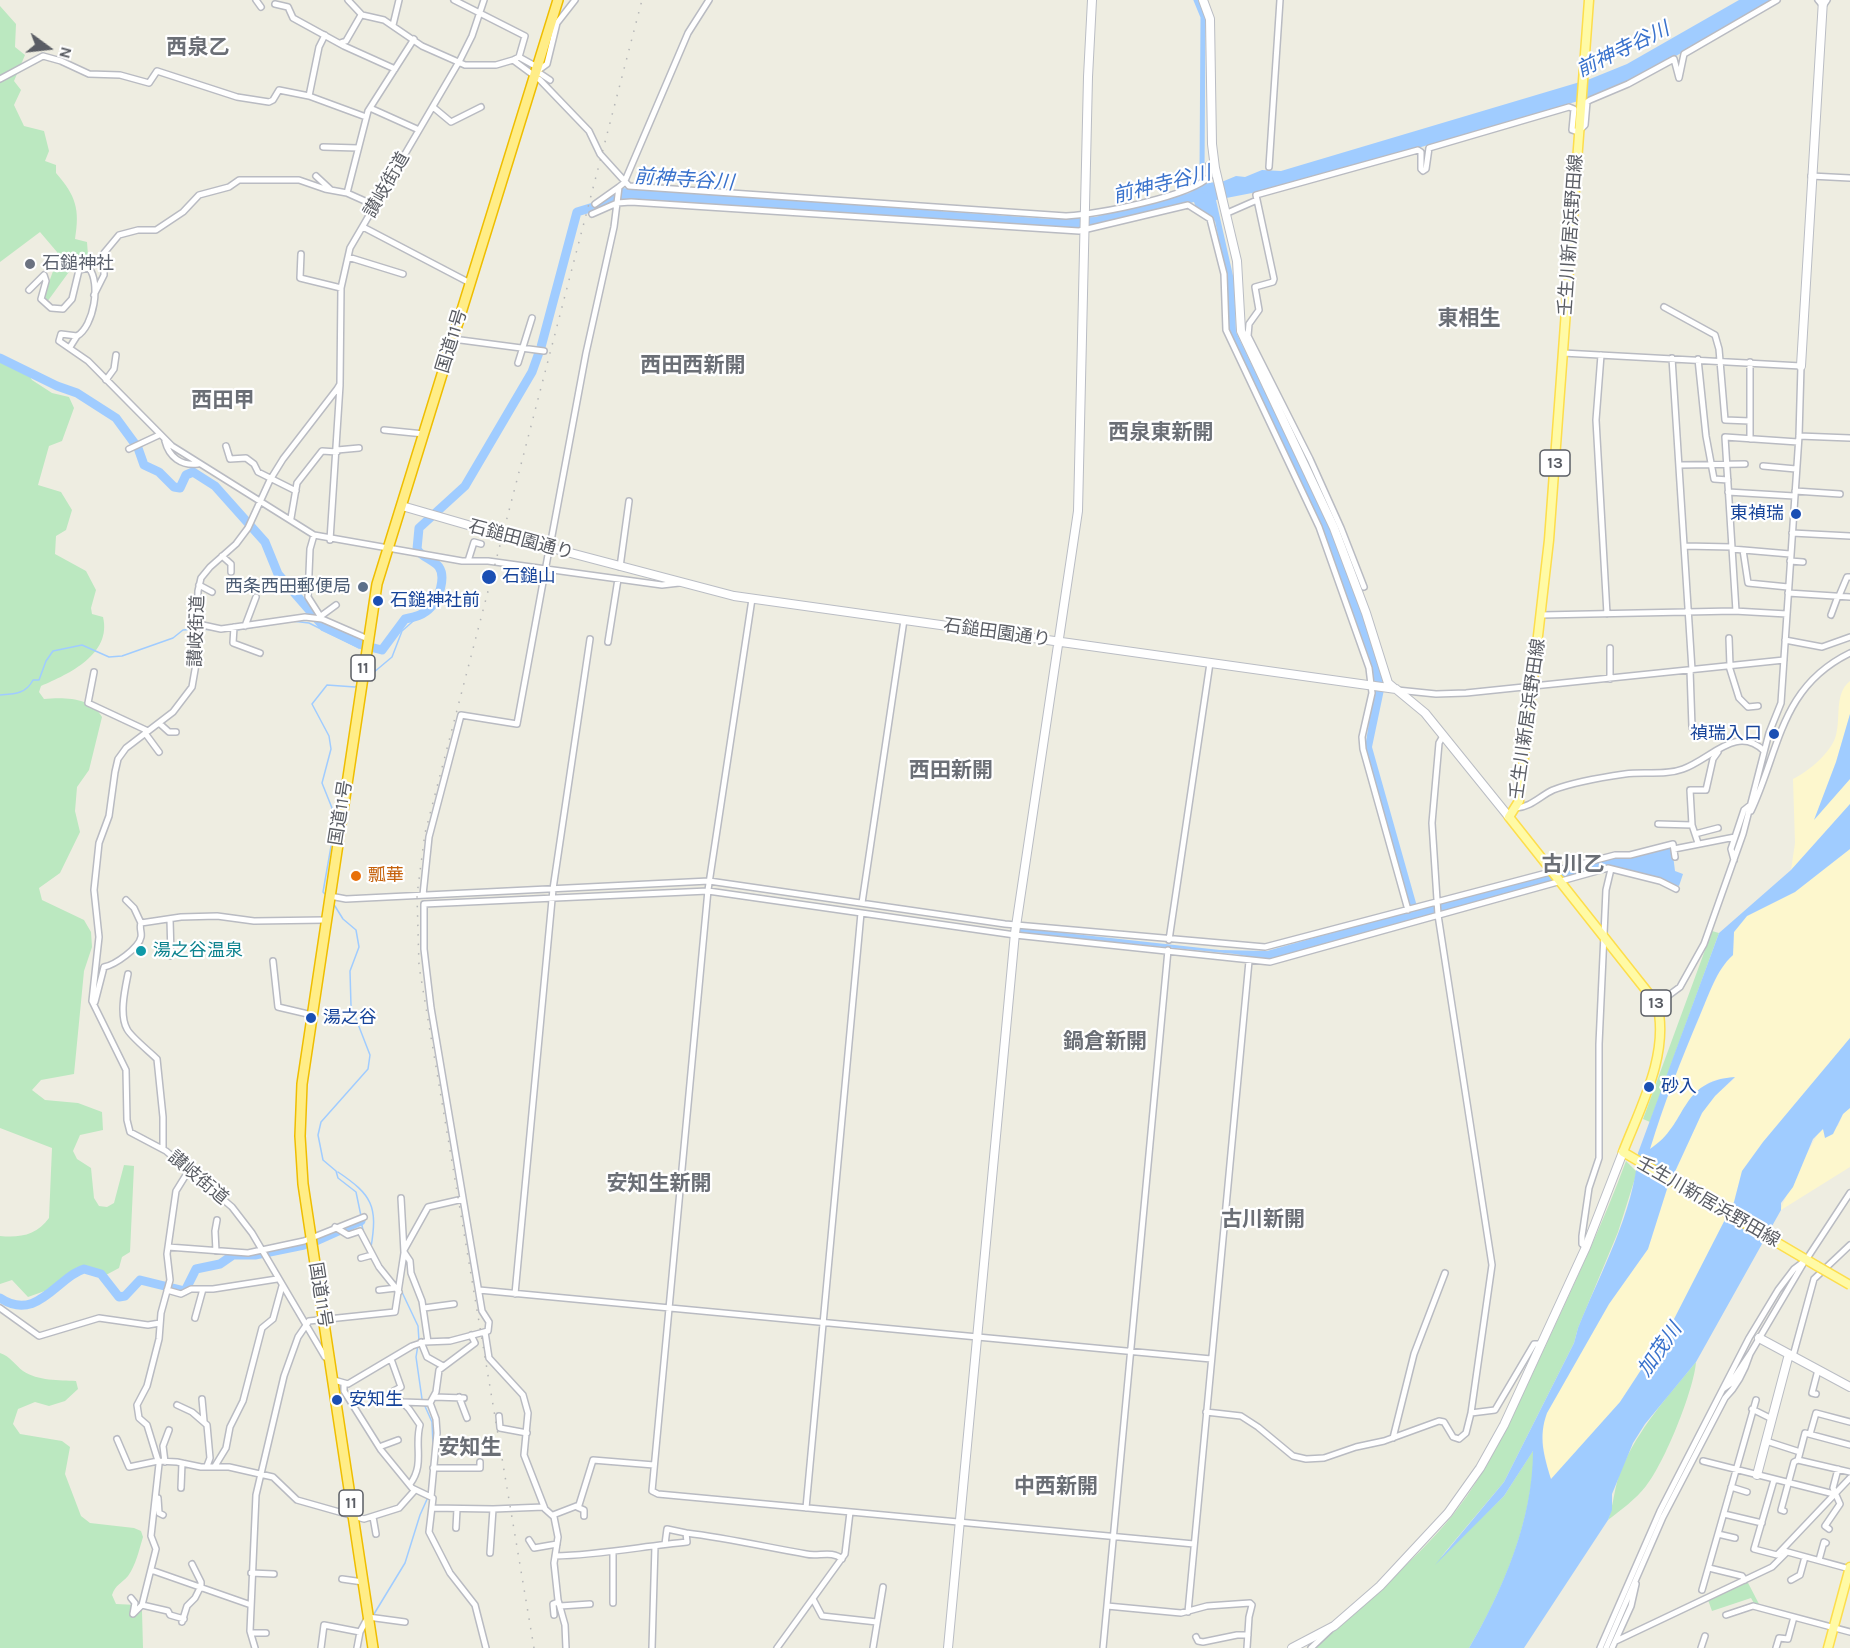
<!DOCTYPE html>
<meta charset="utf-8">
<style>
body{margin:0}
#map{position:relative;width:1850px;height:1648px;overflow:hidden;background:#eeede1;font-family:Karla,sans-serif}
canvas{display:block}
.north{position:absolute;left:18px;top:18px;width:60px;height:60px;-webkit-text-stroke:4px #fff;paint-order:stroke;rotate:105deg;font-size:16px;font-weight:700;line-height:24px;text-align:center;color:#5a5d64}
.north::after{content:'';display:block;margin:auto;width:21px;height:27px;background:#5a5d64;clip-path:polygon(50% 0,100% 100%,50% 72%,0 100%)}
</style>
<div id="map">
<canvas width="1850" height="1648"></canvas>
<div class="north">N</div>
</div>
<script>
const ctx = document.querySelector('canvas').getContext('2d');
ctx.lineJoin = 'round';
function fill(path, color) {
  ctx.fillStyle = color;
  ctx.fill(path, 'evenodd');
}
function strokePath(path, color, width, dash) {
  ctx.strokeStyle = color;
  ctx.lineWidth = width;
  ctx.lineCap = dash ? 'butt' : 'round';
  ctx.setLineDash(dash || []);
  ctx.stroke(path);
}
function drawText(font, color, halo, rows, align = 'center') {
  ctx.font = font + ' Karla,"Noto Sans JP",sans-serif';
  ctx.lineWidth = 4.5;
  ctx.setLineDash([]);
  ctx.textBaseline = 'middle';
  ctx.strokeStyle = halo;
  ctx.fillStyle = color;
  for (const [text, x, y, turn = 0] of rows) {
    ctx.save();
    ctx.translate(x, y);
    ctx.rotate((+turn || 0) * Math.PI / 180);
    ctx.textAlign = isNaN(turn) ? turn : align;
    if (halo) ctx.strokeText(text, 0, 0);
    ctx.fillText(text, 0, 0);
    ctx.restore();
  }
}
fill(new Path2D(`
 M0,6l16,18 -1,23 10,8 -11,26 7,9 -7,15 10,21 20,5 5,20 -4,10 11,4v8c20,23 24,36 19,66l12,3 1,13 -5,8 -9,2 -27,37 -4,-3 14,-39v-8l-17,-20 -40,30z
 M0,356l24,11 8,13 20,13 17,4 5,11 -12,33 -13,5 -11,39 23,7 11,18 -6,20 -10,6 -1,18 31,17 10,19 -5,18 1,6 11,3c9,37 -34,57 -62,69l-2,6 5,7c19,-2 48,-2 58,18l-13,53 -12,17 -2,24 5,21 -20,41 -21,15 3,12 42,20 7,12 1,15 -8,24 -10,103 -33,6 -9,10 13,10 33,3 24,9 1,18 -23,5 -7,16 4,8 14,9 3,30 5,8 8,1 7,-4 10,-38 10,1 -4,86 -8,5 -3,11 -13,7 -22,-10 -8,3 -20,19 -28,10 -16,-17 -12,4v-48c20,2 37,-1 49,-18l3,-70 -52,-20z
 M1712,931l7,2 -69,189 -7,-3z
 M1626,1161l11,11 -19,60 -40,96 -4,15 -70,139 -63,75 63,-61 30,-47c-1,70 -30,140 -65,199h-155c46,-43 97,-82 138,-132 41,-51 66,-112 94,-171 28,-61 57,-121 80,-184z
 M0,1353c10,3 15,12 23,18 15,10 36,9 53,10l2,8 -13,12 -16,5 -14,-4 -17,7 -5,15 7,10 42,7 8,6 -5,27 16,42 9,7 44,5 7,3 2,6c-4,13 -7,28 -15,39 -7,8 -12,8 -16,19l4,9 21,1 5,6 1,37h-143z
 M1696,1362c-2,28 -32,102 -50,124 -10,13 -25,24 -38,34 6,-16 6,-33 13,-50 17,-41 47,-74 75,-108z
 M1746,1579l13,25 -4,1 -4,-7 -39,13 -5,-14z`), '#bbe8c0');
fill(new Path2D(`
 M1850,681v33l-14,48 -21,56 35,-39v25l-59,66 4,-27 -2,-64c15,-7 39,-27 43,-44 5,-17 -2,-41 14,-54z
 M1850,849v189l-87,104 -21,29 -8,31 -61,119 -53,81 -69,78c-6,-24 -13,-43 -4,-67l62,-109 39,-55 19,-60 35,-76 13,-17 20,-18c-41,-3 -47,32 -67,57 -5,6 -12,11 -18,15 14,-46 31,-90 50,-134 9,-21 16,-45 33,-61l1,-23 13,-16 48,-24z
 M1850,1108v59l-69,43c0,-5 35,-76 39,-79 4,-4 13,-4 18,-5l5,-12z`), '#fdf7cd');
fill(new Path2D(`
 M1739,0h35l-135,77 -47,20 -304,89 -72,14 18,80 2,52 91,189 36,96 22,68 -13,62 46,163 197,-53 55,-11 2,1 3,24 8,3 -4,12 -71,-20 -338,94 -35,-6 -215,-21v-5l200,22 47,1 143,-40 -45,-163 10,-64 -5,-24 -47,-130 -94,-196 -2,-56 -12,-57 -19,-13 -2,-6 -104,26 -27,1 -443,-30 -28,13h-4l1,-4 33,-20 429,31 44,-2 94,-24 19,-10 16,-2 12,-5 9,1 17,-7 19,1 309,-92 37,-15z
 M1850,714v65l-36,41 22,-58z
 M1850,804v45l-55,43 -48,24 -13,16 -1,23c-17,15 -24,40 -33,60 -19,45 -36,88 -50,134 39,-25 28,-68 85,-72l-20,19 -13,17 -35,76 -19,60 -39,55 -62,109c-9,24 -3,43 4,66l69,-77 53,-81 61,-119 8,-31 21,-29 87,-104v70l-7,6 -10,20 -8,4 -2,-9 -10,10 -20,48 -12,16v7l-85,152 -51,62 -12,19 -21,51v16l-4,10 -84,128h-55c34,-58 64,-129 64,-197l-29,45 -69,69 69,-83 70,-139 4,-15c22,-55 56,-115 60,-175l81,-220 72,-63z`), '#a0ccff');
strokePath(new Path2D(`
 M292,621l17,2 50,25 3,-3
 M200,629l31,2
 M236,630l51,-8
 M367,678l25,-21 10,-26 17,-15
 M0,695c14,-1 26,-1 33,-15h6l7,-19 7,-10 29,-6 27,12 13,-1 51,-18 10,-8 12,-1
 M326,895l-3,-3 13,-74 -14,-35 9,-34 -2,-13 -17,-32 15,-19 28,2 4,-3
 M333,903l10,16 13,11 3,17 -9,24 1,35 19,49 -2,14 -47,53 -3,13 5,25 13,11 2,7 18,14 5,24
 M338,1172c34,23 40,34 33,75
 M361,1221l2,9
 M401,1290l17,36 1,15
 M418,1345l-2,12 6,42
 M424,1404l8,18 1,23
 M429,1490l4,-40
 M374,1614l31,-51 15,-48 8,-18
 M376,1640l2,8`), '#a0ccff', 1.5);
strokePath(new Path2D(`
 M1196,0l7,17 -1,156 3,18`), '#a0ccff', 5);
strokePath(new Path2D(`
 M0,358l57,28 20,7 39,25 22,30 6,17 15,7 15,15 6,1 6,-13 7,-3 22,14 50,56 13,32 46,53 38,18 20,5 23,-31c10,-2 19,-4 26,-12 8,-8 15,-30 8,-40 -6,-8 -17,-9 -22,-18l2,-21 46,-42 67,-114 9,-25 36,-135 23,-7
 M314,1242l47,-21
 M0,1298c37,25 57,-21 84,-29l17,5 18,23 6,-1 15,-16 45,11 11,-22 24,-5 13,-9h22l49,-10`), '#a0ccff', 9);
const street = new Path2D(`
 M256,0l5,7
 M348,0l14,15 22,5 38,26 43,19h31l17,-5
 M454,0l71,36 -6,21 -6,3 27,20 49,51 11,23 29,32 437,30c31,-2 124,-19 144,-40l-1,-11h6
 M1818,0l5,6 4,-6
 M275,4l13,3 5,11 51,28 51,23
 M393,25l6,-25
 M325,35l-6,12 -10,49 57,21
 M340,43l6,-2 15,-26
 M519,57l18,10
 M536,72l11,-8 10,-41 18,-23
 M538,72l12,8
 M0,79l43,-23 18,5 28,13 31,1 29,8 8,-12 80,26 32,5 4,-2 6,-10 30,6
 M433,107l18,15 30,-15
 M370,108l49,22
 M323,147l35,1
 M1269,167l11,-167
 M316,176l14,13
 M1811,176l39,2
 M347,193l21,-82 46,-72
 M595,204l24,-17
 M592,214l25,-11 14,-1 448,29 109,-26 22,14 14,55 2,56 93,197 50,141 3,25 -10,44 1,12 45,161
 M1225,214l32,-14
 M363,227l107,56
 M301,254l-1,24 41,10
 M348,257l55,17
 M29,290l15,-15 2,6 -5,18 10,9 12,1 9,-10 7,-29 10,-2c12,15 5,58 -12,68
 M94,295l10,-20v-22l15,-18 19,-5h18l27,-18 16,-17 30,-8 10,-7h60l26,9 22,4 29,13
 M1664,307l51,28 4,14 6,71 25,1
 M1248,336l62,123 31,69 23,59
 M1244,338l4,-2 1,-12 10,-14 -4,-23 18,-5 1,-3 -18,-84 162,-45 3,2v17l2,2 3,-2 3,-21 140,-41 5,2 -2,21 6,2 7,-7 2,-23 3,-2 38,-16 46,-25 5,19 5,-24 93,-54
 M453,339l91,12
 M70,347l7,-11 -16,-2 -2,7 29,20 84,85 142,89 148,26h26l174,24 17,-2
 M1563,353l238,13 -2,70 -18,267 -12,30 -26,101 -39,110 -24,43 -23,17
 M1601,355l-5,65 11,194
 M1672,358l20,312
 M1698,359l8,77 8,43 14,1
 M518,363l14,-45
 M106,380l8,-11 2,-14
 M384,430l40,4
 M1799,436l51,2
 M1750,439v-77
 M165,441c4,16 16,25 33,23
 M226,446l4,13 16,-1 8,6 4,8 38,19
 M129,449l30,-14
 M337,450l22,-2
 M1679,465l66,-1
 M1763,466l33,3
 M1795,491l45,3
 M1728,492l66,4
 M291,518l6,-35 25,-32 15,1
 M1792,533l58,3
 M314,535l-4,14 -2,48 14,22
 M330,540l10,-155
 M551,541l35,-188 28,-126 5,-40 5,-4 64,-150 21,-33
 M1684,546l48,1
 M1732,549l58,5
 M1743,550l5,33 40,4
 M222,556l9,8v8
 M468,561l6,-19 7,2
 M1790,561l13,1
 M620,567l9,-66
 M199,585l13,7
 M1788,593l62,4
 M1839,596l8,-19h3
 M752,599l-44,291 -56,601 6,3 536,50
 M1736,611l-11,-174 73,5
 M1542,615l192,-4 53,3
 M1831,615l7,-19
 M321,616l15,-11
 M198,624l23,5 84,-12 17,2 46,20
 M245,626l11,-29
 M234,627l-1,16 27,10
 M1729,638l1,28
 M1785,640l37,7 28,-10
 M608,642l10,-63
 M1729,666l10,32 9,9 10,-1
 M1690,670l2,57
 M94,672l-6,31 60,28
 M1610,679v-31
 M1397,690l39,4 30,-1 318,-33
 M159,723l10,9h7
 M145,733l14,19
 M1443,736l-4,7 -7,80 6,92 54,350 -21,148 24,-3 39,-66h7
 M1516,808c15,-1 24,-12 37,-18 18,-7 51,-13 72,-16 19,-3 39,2 58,-5 28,-10 54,-45 81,-18
 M1751,811c29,-62 29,-124 99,-158
 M1658,824l34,1
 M1695,834l23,-6
 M1698,843l-6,-18 -2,-35h16l7,-31 5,-7
 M1674,849l61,-12
 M1734,860l-3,-11 13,-39 5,-4
 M423,895l6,-58 32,-122 56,9 31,-169
 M330,896l16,3 363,-18 296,43 260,23 350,-92h15l43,-11 2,13
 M126,900l8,8 7,15
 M862,903l42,-283
 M170,919l1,37
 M1169,940l41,-277
 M273,961l5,46 34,8
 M128,974c-3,15 -9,41 -1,55 3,7 23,23 30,30l6,58v32
 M95,1002l9,-35c11,-2 35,-19 37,-30 1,-5 -2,-9 0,-14l40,-6 36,-1 37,5 71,-1
 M401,1198l3,54 6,9 1,12 11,28 6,41
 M335,1227l13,8 12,-4 19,36 20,25
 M168,1247l80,6 56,-12 60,-24
 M1586,1247l-4,-3v-8l7,-48 10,-30v-114l7,-154 5,-21
 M404,1250l24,-43 35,-8
 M216,1251l-1,-20 2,-11
 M361,1258l11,-3
 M167,1290l14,4 10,-5h22l64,-10
 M379,1290l17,-2
 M479,1290l732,69
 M515,1294l38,-405 37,-250
 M0,1308l39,28 60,-18 49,7 12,-2
 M424,1308l30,-4
 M195,1318l8,-29
 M485,1332l4,26 34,37 5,18 -4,42 21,54 9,8 4,20 -4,26 4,37 7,25 1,23
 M421,1342l6,15 16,9
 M1793,1356l21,-77 36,-34
 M329,1358l-4,-1 -73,-124 -20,-26 -66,-56 -36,-19 -3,-12 -1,-50 -34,-69 7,-64 -5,-47 5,-47 10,-27 6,-44 3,-13 8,-11 47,-36 19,-25 4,-23 2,-73 3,-13 9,-11 26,-23 12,-16 22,-48 13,-21 54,-70 3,-5 1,-96 9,-40 110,-188 12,-24 12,-36
 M391,1359l10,28 -9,5 17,17 11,16c-6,21 5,39 -10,59
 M334,1380l14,4 64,-38 12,-4 26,-1 38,-10 1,-9 -7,-11 -51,-303 -7,-59v-45l284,-13 307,44 255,27 338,-94 52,13 16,8
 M344,1384v7l37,59 31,38 21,10 -4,34 21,41 25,32 11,43
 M1723,1389l7,-5 20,-30 53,-90
 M1816,1394l-4,-1 6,-23
 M434,1397l30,1
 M459,1397l8,21
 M202,1399l2,22
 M403,1402l27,1
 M177,1405l15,7 15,13 3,33 -3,8
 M1752,1409l20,10
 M1206,1412l35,4 17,11 35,29 13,3 18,-1 32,-11 28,-6 55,-20 5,1 9,15 6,2 7,-6 5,-20
 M499,1416l1,12 27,5
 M1810,1434l6,-21 34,9
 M1393,1438l21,-84 31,-81
 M117,1439l12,28 29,-6 19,1 24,5h28l44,10 24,23 67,19 35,-11 16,-18
 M1766,1441l34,11
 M379,1447l19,-7
 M1798,1460l52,12
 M1703,1461l131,33
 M165,1462l-2,-16 6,-16
 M215,1466l11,-18 4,-21 13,-26 19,-73 11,-9 9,-33
 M433,1468h47v-6
 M1774,1480l-20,69 23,6 73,-77
 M1731,1487l16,5
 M181,1488l1,-25
 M431,1497l6,-64 -1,-14 -6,-16 6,-11 3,-22 36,-27 -4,-8
 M158,1498l1,15 4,2
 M577,1507l7,3v6
 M432,1508l61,1 51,-2
 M806,1508l55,-595
 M1784,1511l-3,-1 13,-48 4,-2 7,-27 45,12
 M1724,1514l38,9
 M553,1515l26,-10 14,-45 61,5
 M373,1517l3,17
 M456,1528l1,-19
 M1829,1529l-4,-3 15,-22 -7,-16 5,-19
 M1718,1534l17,4
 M529,1540l5,8 23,-4
 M665,1544l2,-15 19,4
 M1784,1551l66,18
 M613,1552v51
 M490,1553l3,-44
 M555,1556c45,-1 89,-10 132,-14l-1,-9c41,5 80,14 120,21 12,3 26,-4 36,5
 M1819,1560l5,-18 2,1
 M1709,1568l33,8 3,4
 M151,1570l100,35
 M251,1573l23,1
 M342,1579l21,3
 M1791,1580l9,-5 5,-18
 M1702,1590l54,-190
 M131,1598l4,5 -2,11 9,-9 26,6 2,4 14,4
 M813,1599l9,17 55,6
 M142,1605l14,-56 -5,-13 8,-72 -12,-39 -8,-7 -2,-13 10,-19 12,-47 2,-26 9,-33 -3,-26 9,-63 13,-21
 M560,1606l30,-2
 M1107,1606l74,7 26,-7 43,-3 2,2 -3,12 -2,31
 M1188,1612l61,-651
 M554,1615l-1,-11 5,-2
 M1726,1615l27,-9 97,26
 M182,1622l5,-16 8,-8 6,-12v-4l-9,-18
 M251,1633h15
 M1196,1637l2,4 5,1 34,-7h11
 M1616,1641l156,-74 14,-14
 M255,1648l-5,-17 6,-136 28,-119 14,-39 11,-16 86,-9 9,-59
 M321,1648l3,-23 36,7
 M357,1648l3,-16 8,-15 37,5
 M652,1648l3,-102
 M777,1648l68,-94 5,-42
 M873,1648l10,-61
 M1103,1648l65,-698
 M1311,1648l19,-18
 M1600,1648l60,-137 89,-173 29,-48 16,-21 12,-9 44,-67
 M1606,1648l57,-131 62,-119c12,-12 20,-28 25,-44
 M1612,1648l19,-42 5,-22
 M1701,1648l4,-12
 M1776,1648l3,-10 9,1 6,-22`);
const secondary = new Path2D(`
 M1203,0l7,19 2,125 3,24 22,93 4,70 93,197 32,85 22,70 6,5
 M1801,366l22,-366
 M402,506l90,26
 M506,536l228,60 662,93 29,24 84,104
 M1759,1338l91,49
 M1757,1475l32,-121
 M948,1648l67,-715 63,-422 10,-434 4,-77
 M1292,1648l42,-22 46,-40 68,-73 32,-45 24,-43 82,-178 37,-95`);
const primary = new Path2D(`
 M1589,0l-40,540 -30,261 -10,16 148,187c13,49 -17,104 -34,148l194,114
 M1828,1648l22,-81`);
const highway = new Path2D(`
 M373,1648l-70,-464 -3,-48 2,-52 75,-500 181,-584`);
strokePath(street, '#b9bbc2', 8);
strokePath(secondary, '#babdc4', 10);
strokePath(primary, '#fdde4c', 11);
strokePath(highway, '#efbe00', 12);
strokePath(street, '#fff', 5);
strokePath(secondary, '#fff', 8);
strokePath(primary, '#fffaa5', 8);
strokePath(highway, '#ffed87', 9);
strokePath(new Path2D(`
 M534,1648l-115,-682 -2,-71 8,-62 217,-833`), '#b5b6b7', 1.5, [1.5, 8]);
const secondaryBridge = new Path2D(`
 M492,532l14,4`);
const primaryBridge = new Path2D(`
 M1817,1266l33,19`);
strokePath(secondaryBridge, '#babdc4', 10, []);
strokePath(primaryBridge, '#fdde4c', 11, []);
strokePath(secondaryBridge, '#fff', 8);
strokePath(primaryBridge, '#fffaa5', 8);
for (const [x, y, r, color] of [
 [30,264,6,"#6b7280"],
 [1796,514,6,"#1a4fb4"],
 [489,577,8,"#1a4fb4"],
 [363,587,6,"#5c6f8a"],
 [378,601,6,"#1a4fb4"],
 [1774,734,6,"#1a4fb4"],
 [356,876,6,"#e8710a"],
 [141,951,6,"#0f9aa8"],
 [311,1018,6,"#1a4fb4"],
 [1649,1087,6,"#1a4fb4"],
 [337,1400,6,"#1a4fb4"]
]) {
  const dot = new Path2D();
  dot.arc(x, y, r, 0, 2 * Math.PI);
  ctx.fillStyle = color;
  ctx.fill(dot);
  strokePath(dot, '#fff', 2);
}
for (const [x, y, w] of [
 [1555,463,30],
 [363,668,24],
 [1656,1003,30],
 [351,1503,24]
]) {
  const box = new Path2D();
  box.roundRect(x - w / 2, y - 13, w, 26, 4.5);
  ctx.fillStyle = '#fff';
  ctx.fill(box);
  strokePath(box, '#5a5d64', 1.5);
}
drawText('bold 16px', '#5a5d64', null, [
 ["13",1555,463],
 ["11",363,668],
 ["13",1656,1003],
 ["11",351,1503]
]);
drawText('18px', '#5a5d64', '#fff', [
 ["讃岐街道",387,185,-60],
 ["壬生川新居浜野田線",1571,235,-86],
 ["国道11号",452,341,-73],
 ["石鎚田園通り",521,540,15],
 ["讃岐街道",197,631,-88],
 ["石鎚田園通り",997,633,8],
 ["壬生川新居浜野田線",1528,719,-82],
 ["国道11号",341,813,-81],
 ["讃岐街道",198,1178,40],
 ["壬生川新居浜野田線",1708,1202,30],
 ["国道11号",320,1295,81]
]);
drawText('18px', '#5b616d', '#fff', [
 ["石鎚神社",42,264]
], 'left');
drawText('18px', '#164399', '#fff', [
 ["東禎瑞",1784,514,"right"],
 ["石鎚山",502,577],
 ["石鎚神社前",390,601],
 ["禎瑞入口",1762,734,"right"],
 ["湯之谷",323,1018],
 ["砂入",1661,1087],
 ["安知生",349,1400]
], 'left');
drawText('18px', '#4e5e75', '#fff', [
 ["西条西田郵便局",351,587]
], 'right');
drawText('18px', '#c56008', '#fff', [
 ["瓢華",368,876]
], 'left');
drawText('18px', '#0d838f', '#fff', [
 ["湯之谷温泉",153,951]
], 'left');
drawText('italic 20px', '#3972cc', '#fff', [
 ["前神寺谷川",1623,50,-26],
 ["前神寺谷川",684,180,4],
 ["前神寺谷川",1162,185,-14],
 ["加茂川",1660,1350,-55]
]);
drawText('bold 21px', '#6b6f76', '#fff', [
 ["西泉乙",198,48],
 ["東相生",1469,319],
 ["西田西新開",693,366],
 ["西田甲",223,401],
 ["西泉東新開",1161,433],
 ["西田新開",951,771],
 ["古川乙",1573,865],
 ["鍋倉新開",1105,1042],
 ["安知生新開",659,1184],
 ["古川新開",1263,1220],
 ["安知生",470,1448],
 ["中西新開",1056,1487]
]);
</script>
